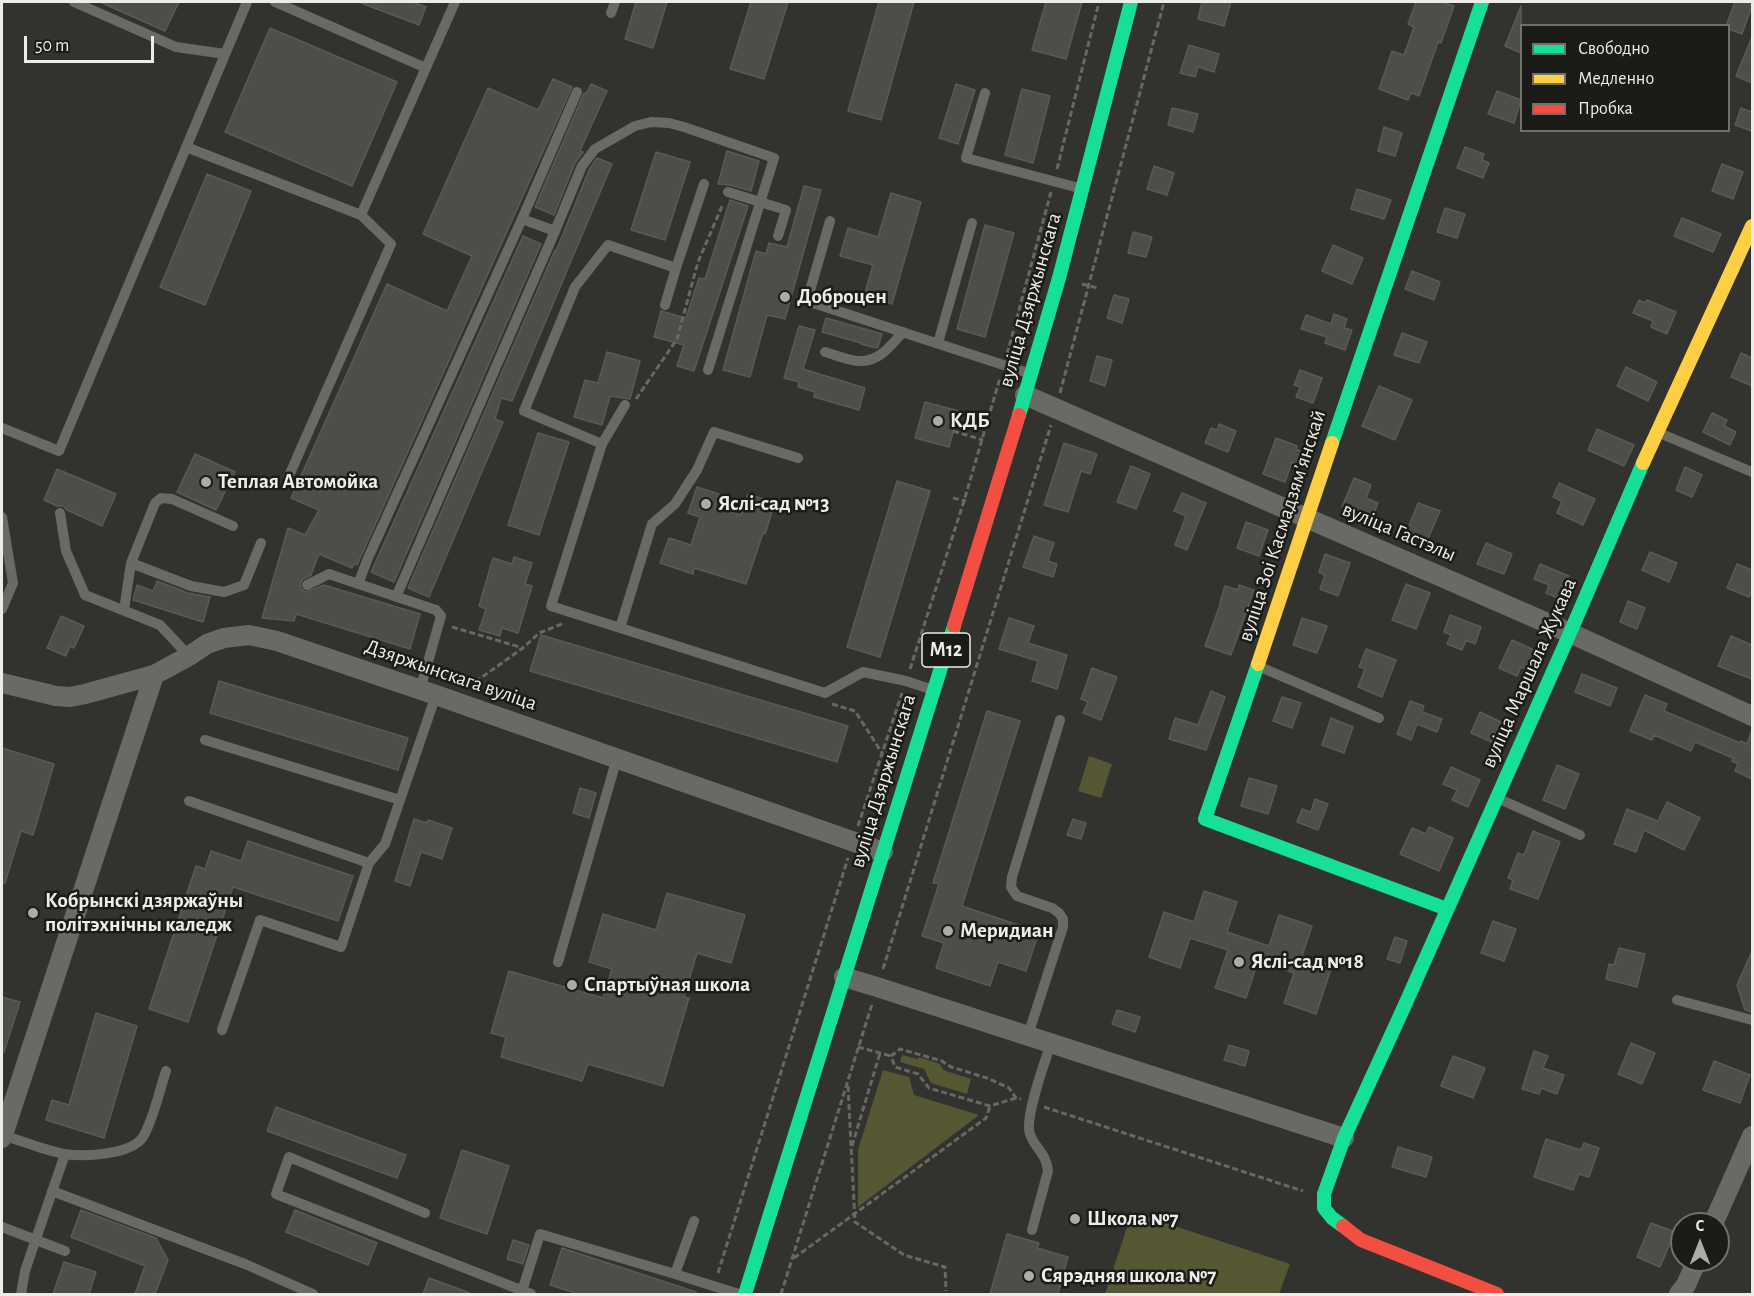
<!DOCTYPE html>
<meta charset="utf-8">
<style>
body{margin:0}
#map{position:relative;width:1754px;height:1296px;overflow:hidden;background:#32332e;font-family:"Alegreya Sans",sans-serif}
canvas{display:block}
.frame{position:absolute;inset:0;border:3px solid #ecede8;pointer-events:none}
.legend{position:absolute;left:1520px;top:24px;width:210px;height:108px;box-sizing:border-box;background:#1b1c18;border:2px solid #6f706b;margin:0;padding:8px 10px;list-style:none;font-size:18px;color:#ecede8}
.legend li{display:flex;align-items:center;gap:12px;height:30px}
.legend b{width:30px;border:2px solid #6f706b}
.north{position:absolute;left:1670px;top:1212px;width:60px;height:60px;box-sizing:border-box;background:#1b1c18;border:2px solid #6f706b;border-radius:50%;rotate:0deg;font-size:16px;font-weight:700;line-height:24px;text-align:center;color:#ecede8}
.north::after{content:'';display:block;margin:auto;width:21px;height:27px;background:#abaca7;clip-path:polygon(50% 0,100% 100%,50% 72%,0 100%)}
.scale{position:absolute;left:24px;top:36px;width:130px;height:27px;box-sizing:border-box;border:3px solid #ecede8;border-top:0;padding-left:8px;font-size:18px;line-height:21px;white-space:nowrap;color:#ecede8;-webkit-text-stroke:4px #1b1c18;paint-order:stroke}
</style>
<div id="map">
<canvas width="1754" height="1296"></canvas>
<div class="frame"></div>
<ul class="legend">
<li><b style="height:8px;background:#16e098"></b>Свободно</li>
<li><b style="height:8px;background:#ffcf43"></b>Медленно</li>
<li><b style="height:8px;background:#f24e42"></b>Пробка</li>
</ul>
<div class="north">С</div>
<div class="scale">50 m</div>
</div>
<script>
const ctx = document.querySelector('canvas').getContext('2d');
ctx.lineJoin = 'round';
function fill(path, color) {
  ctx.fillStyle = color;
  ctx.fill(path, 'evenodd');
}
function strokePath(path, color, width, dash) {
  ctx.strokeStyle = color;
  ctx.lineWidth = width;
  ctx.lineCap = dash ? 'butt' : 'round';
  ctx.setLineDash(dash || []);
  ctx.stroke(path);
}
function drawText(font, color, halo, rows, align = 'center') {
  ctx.font = font + ' "Alegreya Sans",sans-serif';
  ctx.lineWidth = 5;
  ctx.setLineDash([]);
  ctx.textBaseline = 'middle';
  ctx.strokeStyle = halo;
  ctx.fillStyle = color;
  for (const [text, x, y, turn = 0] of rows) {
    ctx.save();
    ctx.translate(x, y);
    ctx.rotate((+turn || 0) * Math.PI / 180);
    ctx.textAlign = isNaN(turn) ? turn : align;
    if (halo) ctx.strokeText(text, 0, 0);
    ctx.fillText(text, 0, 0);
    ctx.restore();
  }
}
fill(new Path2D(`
 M1089,756l23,8 -11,34 -23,-7z
 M902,1055l16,4 1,-2 21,7 3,6 28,9 -4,15 -36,-11 -7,-14 -24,-7z
 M883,1070l26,7 5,18 65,20 -121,92v-57z
 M1132,1212l158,52 -11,30h-174z`), '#555833');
const building = new Path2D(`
 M100,2h79l-14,29z
 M636,2h31l-14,46 -28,-9z
 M751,2h37l-24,77 -34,-10z
 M879,2h35l-33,118 -33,-9z
 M1046,2h36l-16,57 -34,-9z
 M1202,2h29l-7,24 -26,-7z
 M1416,2h25l13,4 -13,37 -3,-1 -19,54 -8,-3 -3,7 -29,-11 13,-38 12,4 10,-28 -6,-3z
 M1735,2h17v4l-10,28 -14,-5v-3h-2z
 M361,3l51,-1 14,5 -7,18z
 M1521,6v47l-16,-7z
 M270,28l127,54 -45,104 -127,-54z
 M1752,37v46l-16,-7z
 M1189,45l30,9 -5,18 -16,-5 -3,10 -15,-4z
 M553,79l19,8 -215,478 -3,-1 -2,4 -33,-14 -8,21 -8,4 -3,5 1,5 5,3 18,-7 96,29 -10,35 -114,-35 -2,7 -32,-3 26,-90 17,7 14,-25 -28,-12 96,-214 60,27 25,-55 -49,-22 65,-146 50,22z
 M591,84l16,7 -27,60 3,1 -8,11 -21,52 -19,-8 49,-114 2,1z
 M956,84l19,6 -17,54 -19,-6z
 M1022,89l28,7 -17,67 -28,-8z
 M1497,91l24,9 -7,23 -26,-9z
 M1172,108l26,6 -5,18 -25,-7z
 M1741,108l11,4v19l-17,-6z
 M1384,127l18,6 -7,23 -17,-5z
 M1465,147l19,7 -2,6 7,3 -6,15 -26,-10z
 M727,151l32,10 -8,30 -21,-6 -12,-1z
 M656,152l34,10 -25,78 -34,-10z
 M597,158l15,6 -100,237 -11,-3 -6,21 8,3 -74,175 -21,-9 147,-338 1,1 33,-81z
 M1722,164l21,8 -10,27 -21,-8z
 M1154,166l20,7 -7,22 -20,-6z
 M207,174l44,17 -46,114 -45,-18z
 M804,186l17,4 -36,129 -18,-4 -17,62 -27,-7 33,-119 10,3 3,-11 18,4z
 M1357,189l34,11 -7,19 -33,-10z
 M891,193l30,9 -29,102 -28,-8 9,-31 -33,-9 8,-28 30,9z
 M730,200l18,6 -54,165 -17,-5 7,-21 -30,-8 7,-26 25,7 13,-40 6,1z
 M1445,208l20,6 -8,24 -20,-6z
 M1682,218l39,16 -8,18 -39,-16z
 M985,225l29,8 -29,104 -28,-8z
 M1133,232l19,5 -6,20 -18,-4z
 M523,236l18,8 -147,338 -23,-10z
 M1333,245l30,13 -11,26 -30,-13z
 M1412,271l28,11 -6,18 -29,-11z
 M1114,295l15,4 -7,24 -15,-5z
 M1639,300l6,3 2,-3 29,12 -9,22 -16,-7 2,-6 -20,-8z
 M1334,314l13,5 -3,9 8,2 -7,20 -20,-7 2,-6 -26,-8 5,-14 25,9z
 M826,318l56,16 -4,13 -2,1 -15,-4v-1l-39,-11z
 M799,326l16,4 -12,39 62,19 -6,22 -45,-13 1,-5 -17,-5 1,-5 -15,-4z
 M1402,333l25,9 -8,21 -25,-8z
 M607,352l33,9 -10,38 -20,-3 -8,29 -28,-8 11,-37 13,3z
 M1741,353l11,5v28l-21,-9z
 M1097,356l15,4 -7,26 -15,-5z
 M1626,367l31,15 -9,19 -31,-15z
 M1300,370l22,8 -9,25 -17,-6 4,-10 -6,-2z
 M1379,386l33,14 -17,40 -33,-14z
 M925,402l34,9 -10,36 -34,-9z
 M1712,413l15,7 -3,6 12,6 -6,13 -27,-13z
 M1219,424l17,7 -8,21 -23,-9 6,-15 6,2z
 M1597,429l37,16 -10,21 -36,-16z
 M538,433l31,9 -30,93 -31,-10z
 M1276,438l21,8 -1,3 14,6 -5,12 -13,-5 -7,20 -22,-8z
 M1064,443l33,11 -7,20 -9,-3 -13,41 -24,-7z
 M195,454l40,18 -19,38 -39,-18z
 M1131,466l19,8 -14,35 -19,-7z
 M1685,467l17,8 -10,22 -16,-7z
 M57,469l59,25 -14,32 -35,-16 -4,-4h-6l-13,-6z
 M1354,478l17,7 -5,13 12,5 -6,16 -30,-12z
 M897,481l33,10 -50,166 -33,-10z
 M1559,483l36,16 -12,26 -26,-12 5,-12 -9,-4z
 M697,487l22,7 -4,13 26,8 7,-21 27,9 -10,31 -2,-1 -17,51 -52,-16 -1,6 -33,-11 9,-25 22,7 9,-28 -12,-4z
 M1182,493l24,10 -19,47 -12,-5 11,-29 -12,-5z
 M1418,503l22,8 -13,30 -21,-8z
 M1246,522l22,8 -9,26 -22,-8z
 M1034,536l20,7 -6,18 9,3 -4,13 -30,-10z
 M1486,543l26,11 -8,20 -27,-10z
 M1650,552l27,11 -8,19 -27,-12z
 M1325,554l25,9 -12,33 -18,-7 5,-14 -6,-3z
 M514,557l18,6 -7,21 7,2 -14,47 -16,-5 -2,8 -21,-6 7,-21 -7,-3 14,-48 19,6z
 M1540,564l29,12 -9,23 -14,-6 3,-8 -15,-6z
 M1737,564l15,6v20l-3,7 -22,-9z
 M157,581l31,12 22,4 -7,25 -70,-22 4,-15 16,6z
 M1406,584l24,9 -14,36 -24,-9z
 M1239,585l15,5 -23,65 -26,-9 16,-44h-1l5,-16 13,4z
 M1628,601l17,7 -8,21 -17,-7z
 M1450,615l31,12 -6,17 -9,-4 -4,10 -15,-6 4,-9 -7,-3z
 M61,616l23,10 -10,22 -4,-2 -4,10 -19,-8z
 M1009,618l25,8 -6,17 39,12 -10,34 -25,-8 6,-20 -39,-12z
 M1302,618l25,8 -10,27 -24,-8z
 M541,635l307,91 -11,36 -307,-91z
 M1731,636l21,9v34l-34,-13z
 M1512,640l29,13 -9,19 -11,-5 -4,9 -18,-8z
 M1366,649l30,11 -14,37 -24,-10 7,-18 -6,-2z
 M1092,668l25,9 -16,43 -18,-7 5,-11 -7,-3z
 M1582,674l35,14 -7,18 -35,-14z
 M219,681l189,57 -10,32 -188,-57z
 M1211,691l14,6 -19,53 -37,-11 6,-21 23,7z
 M1645,695l22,9 -3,7 76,32 1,-2 6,3 5,-14v49l-17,-8 3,-7 -6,-3 1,-3 -38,-16 -4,9 -37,-16 -2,5 -22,-9z
 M1282,697l19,6 -9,25 -19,-7z
 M1410,701l14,5 -2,6 20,7 -5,13 -20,-8 -6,16 -14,-6z
 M987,711l33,10 -58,185 77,26 -13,39 -28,-9 -8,24 -54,-18 8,-25 -22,-7 17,-52 -6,-1z
 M1480,712l23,11 -9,20 -23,-10z
 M1331,718l22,9 -9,26 -22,-8z
 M2,748l52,16 -21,71 -12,-4 -16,52h-3z
 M1557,765l22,9 -14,35 -22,-9z
 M1451,767l29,13 -12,27 -16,-7 5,-10 -14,-6z
 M1249,778l28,8 -9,28 -27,-8z
 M580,788l16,5 -7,25 -16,-5z
 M1315,799l13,5 -10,26 -21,-8 5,-13 9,3z
 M1667,802l33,16 -16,32 -40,-20 -8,22 -22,-8 13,-35 31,12z
 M414,819l13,4 1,-3 24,8 -10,31 -21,-7 -11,34 -15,-5z
 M1073,819l13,4 -5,16 -14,-4z
 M1429,827l24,11 -14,33 -39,-17 12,-26 14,6z
 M1533,831l27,11 -22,57 -28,-10 3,-9 -5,-2 10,-25 6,2z
 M248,841l105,35 -15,45 -105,-34 -45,135 -39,-13 47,-143 9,3 6,-18 30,10z
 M1204,891l33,11 -10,30 42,14 10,-31 33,11 -10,30 30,10 -16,48 -32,-11 10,-30 -36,-12 -12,37 -31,-10 13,-38 -38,-12 -10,30 -31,-11 15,-45 30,10z
 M667,893l78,22 -14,48 -34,-10 -13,44 5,1 -26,88 -75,-22 -6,17 -81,-24 5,-20 -15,-4 18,-62 94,27 9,-29 -23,-7 14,-48 53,16z
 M1493,921l23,8 -12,32 -23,-8z
 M1395,937l12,4 -7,22 -13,-4z
 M1619,948l26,6 -8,33 -31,-8 3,-15 5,1z
 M1752,951v61l-7,-2 -8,-25z
 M2,997l18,5 -16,50 -2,-1z
 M1117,1010l23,7 -5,15 -23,-8z
 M96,1013l41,13 -33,112 -58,-18 6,-20 17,5z
 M1631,1043l24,10 -13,31 -24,-10z
 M1229,1045l20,6 -4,15 -21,-6z
 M1534,1051l14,5 -5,12 21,7 -7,19 -16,-6 -2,6 -17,-5z
 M1453,1056l32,12 -12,30 -32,-12z
 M1714,1061l36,14 -10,28 -37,-13z
 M276,1107l130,48 -9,23 -130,-47z
 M1546,1139l35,11 3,-7 15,5 -10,29 -10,-3 -6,16 -39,-13z
 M1398,1147l34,10 -6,20 -34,-10z
 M462,1150l47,16 -22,68 -47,-16z
 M81,1210l75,28 12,22 -13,34h-20l10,-28 -74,-29z
 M295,1210l82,33 -9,22 -82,-33z
 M1651,1223l24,9 -15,35 -23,-10z
 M1007,1234l32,9 -2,5 31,9 -10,37h-68z
 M513,1240l16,5 -6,19 -16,-5z
 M562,1248l134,44v2h-117l-29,-9z
 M64,1262l32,10 -7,22h-36z
 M429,1278l41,15v1h-47z`);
fill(building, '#4d4e4a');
strokePath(building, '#595956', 1.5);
strokePath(new Path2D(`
 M1057,169l42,-167
 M1082,284l15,4
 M1007,354l44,-162
 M1060,393l104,-391
 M636,399l41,-60 21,-77 25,-58
 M953,431l30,9
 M953,498l13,3
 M452,627l71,21
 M910,669l54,-168 36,-123
 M468,687l55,-39 16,-15 23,-9
 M832,704l23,7 27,42
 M858,826l44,-133
 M883,969l168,-544
 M858,1047l33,9
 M848,1086l7,136 49,33 41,12 1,24
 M1016,1098l-26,8 -61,-18 -11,-14 -23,-7 -4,-11 9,-7 42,12 9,6 36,11 22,10 7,10 5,1
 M1044,1107l259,84
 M852,1146l28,-93
 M794,1258l192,-140 4,-12
 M718,1273l130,-415
 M781,1294l91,-290`), '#676863', 3, [6, 3]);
strokePath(new Path2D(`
 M74,2l102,45 49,7
 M275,2l151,66
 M611,13l4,-11
 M985,93l-19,65 113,30
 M186,147l175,68 94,-213
 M728,192l58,18 -8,26
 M830,221l-23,80 221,72
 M555,231l27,-65 13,-17 40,-23 16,-4 18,1 15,4 90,31 -66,212
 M665,305l11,-37
 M938,343l34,-120
 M825,352c11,3 26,10 37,9 18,0 30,-17 41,-29
 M625,405l-23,39 -51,162 274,87 38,-21 43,9 24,8
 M2,428l57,23 188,-449
 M1657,432l95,40
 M602,444l-78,-33 51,-124 33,-42 68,23 28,-84
 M288,478l103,-234 -30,-29
 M60,513l6,38 19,44 75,30 29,31
 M2,517l11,66 -11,26
 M131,563l60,23 33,6 20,-7 17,-42
 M358,584l10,-26 154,-339 55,-127
 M307,585l22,-11 107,36 5,6 -21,74
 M396,597l159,-366 -33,-12
 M124,610l7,-47 24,-60 6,-5 11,1 61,27
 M620,628l32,-104 23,-20 22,-34 17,-38 84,26
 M1258,666l121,52
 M205,740l195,60
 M1497,798l83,37
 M189,801l180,62
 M558,962l59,-204
 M1677,1000l75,20
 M222,1030l38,-110 81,27 28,-84 16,-19 51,-149
 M1028,1035l35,-108v-8l-4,-6 -7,-5 -35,-12 -6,-9 1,-10 48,-157
 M2,1135c20,6 42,15 62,19 20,3 67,1 79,-17 11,-19 16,-45 23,-66
 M52,1191l193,73 68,30
 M425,1213l-136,-56 -13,37 255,100
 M694,1221l-19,53 64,20
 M2,1227l63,24
 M1032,1230l16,-59c-2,-19 -13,-22 -18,-37 -6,-16 15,-72 21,-91
 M522,1291l18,-57 135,40
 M21,1294l4,-23 40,-117`), '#696a63', 10);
strokePath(new Path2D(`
 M1025,395l545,238 182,83
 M2,683l54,13 14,1 15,-3 69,-19 35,-19 18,-12 17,-6 25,-3 28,6 159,54 447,157
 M844,977l33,10 467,151
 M2,1138l152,-463
 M1713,1224l39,-88
 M1679,1294l7,-9 11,-25`), '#696a63', 20);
strokePath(new Path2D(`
 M1019,415l40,-137 72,-276
 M1332,443l150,-441
 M1258,664l-53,155 242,90
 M1343,1226l-11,-8 -8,-10v-14l20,-56 60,-131 166,-374 73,-170
 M745,1294l209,-668`), '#16e098', 14);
strokePath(new Path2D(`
 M1643,463l109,-237
 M1258,664l74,-221`), '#ffcf43', 14);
strokePath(new Path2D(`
 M954,626l65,-211
 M1343,1226l18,14 136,54`), '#f24e42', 14);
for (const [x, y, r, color] of [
 [785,297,6,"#abaca7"],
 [938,421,6,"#abaca7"],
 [206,482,6,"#abaca7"],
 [706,504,6,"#abaca7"],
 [33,913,6,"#abaca7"],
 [948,931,6,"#abaca7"],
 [1239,962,6,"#abaca7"],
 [572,985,6,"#abaca7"],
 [1075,1219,6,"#abaca7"],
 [1029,1276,6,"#abaca7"]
]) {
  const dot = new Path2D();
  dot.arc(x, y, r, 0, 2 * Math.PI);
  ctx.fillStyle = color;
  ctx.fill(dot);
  strokePath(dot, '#1b1c18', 2);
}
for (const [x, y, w] of [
 [946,650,48]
]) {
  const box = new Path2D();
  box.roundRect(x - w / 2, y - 17, w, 34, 4.5);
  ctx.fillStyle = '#1b1c18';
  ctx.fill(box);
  strokePath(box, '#ecede8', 1.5);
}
drawText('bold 20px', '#ecede8', null, [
 ["М12",946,650]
]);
drawText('bold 21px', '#ecede8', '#1b1c18', [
 ["Доброцен",797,297],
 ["КДБ",950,421],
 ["Теплая Автомойка",218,482],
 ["Яслі-сад №13",718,504],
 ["Кобрынскі дзяржаўны",45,901],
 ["політэхнічны каледж",45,925],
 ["Меридиан",960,931],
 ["Яслі-сад №18",1251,962],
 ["Спартыўная школа",584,985],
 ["Школа №7",1087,1219],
 ["Сярэдняя школа №7",1041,1276]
], 'left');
drawText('21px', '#ecede8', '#1b1c18', [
 ["вуліца Дзяржынскага",1030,300,-74],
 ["вуліца Зоі Касмадзямʼянскай",1282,526,-72],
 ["вуліца Гастэлы",1399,532,23],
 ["вуліца Маршала Жукава",1529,673,-66],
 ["Дзяржынскага вуліца",451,675,19],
 ["вуліца Дзяржынскага",883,781,-73]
]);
</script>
